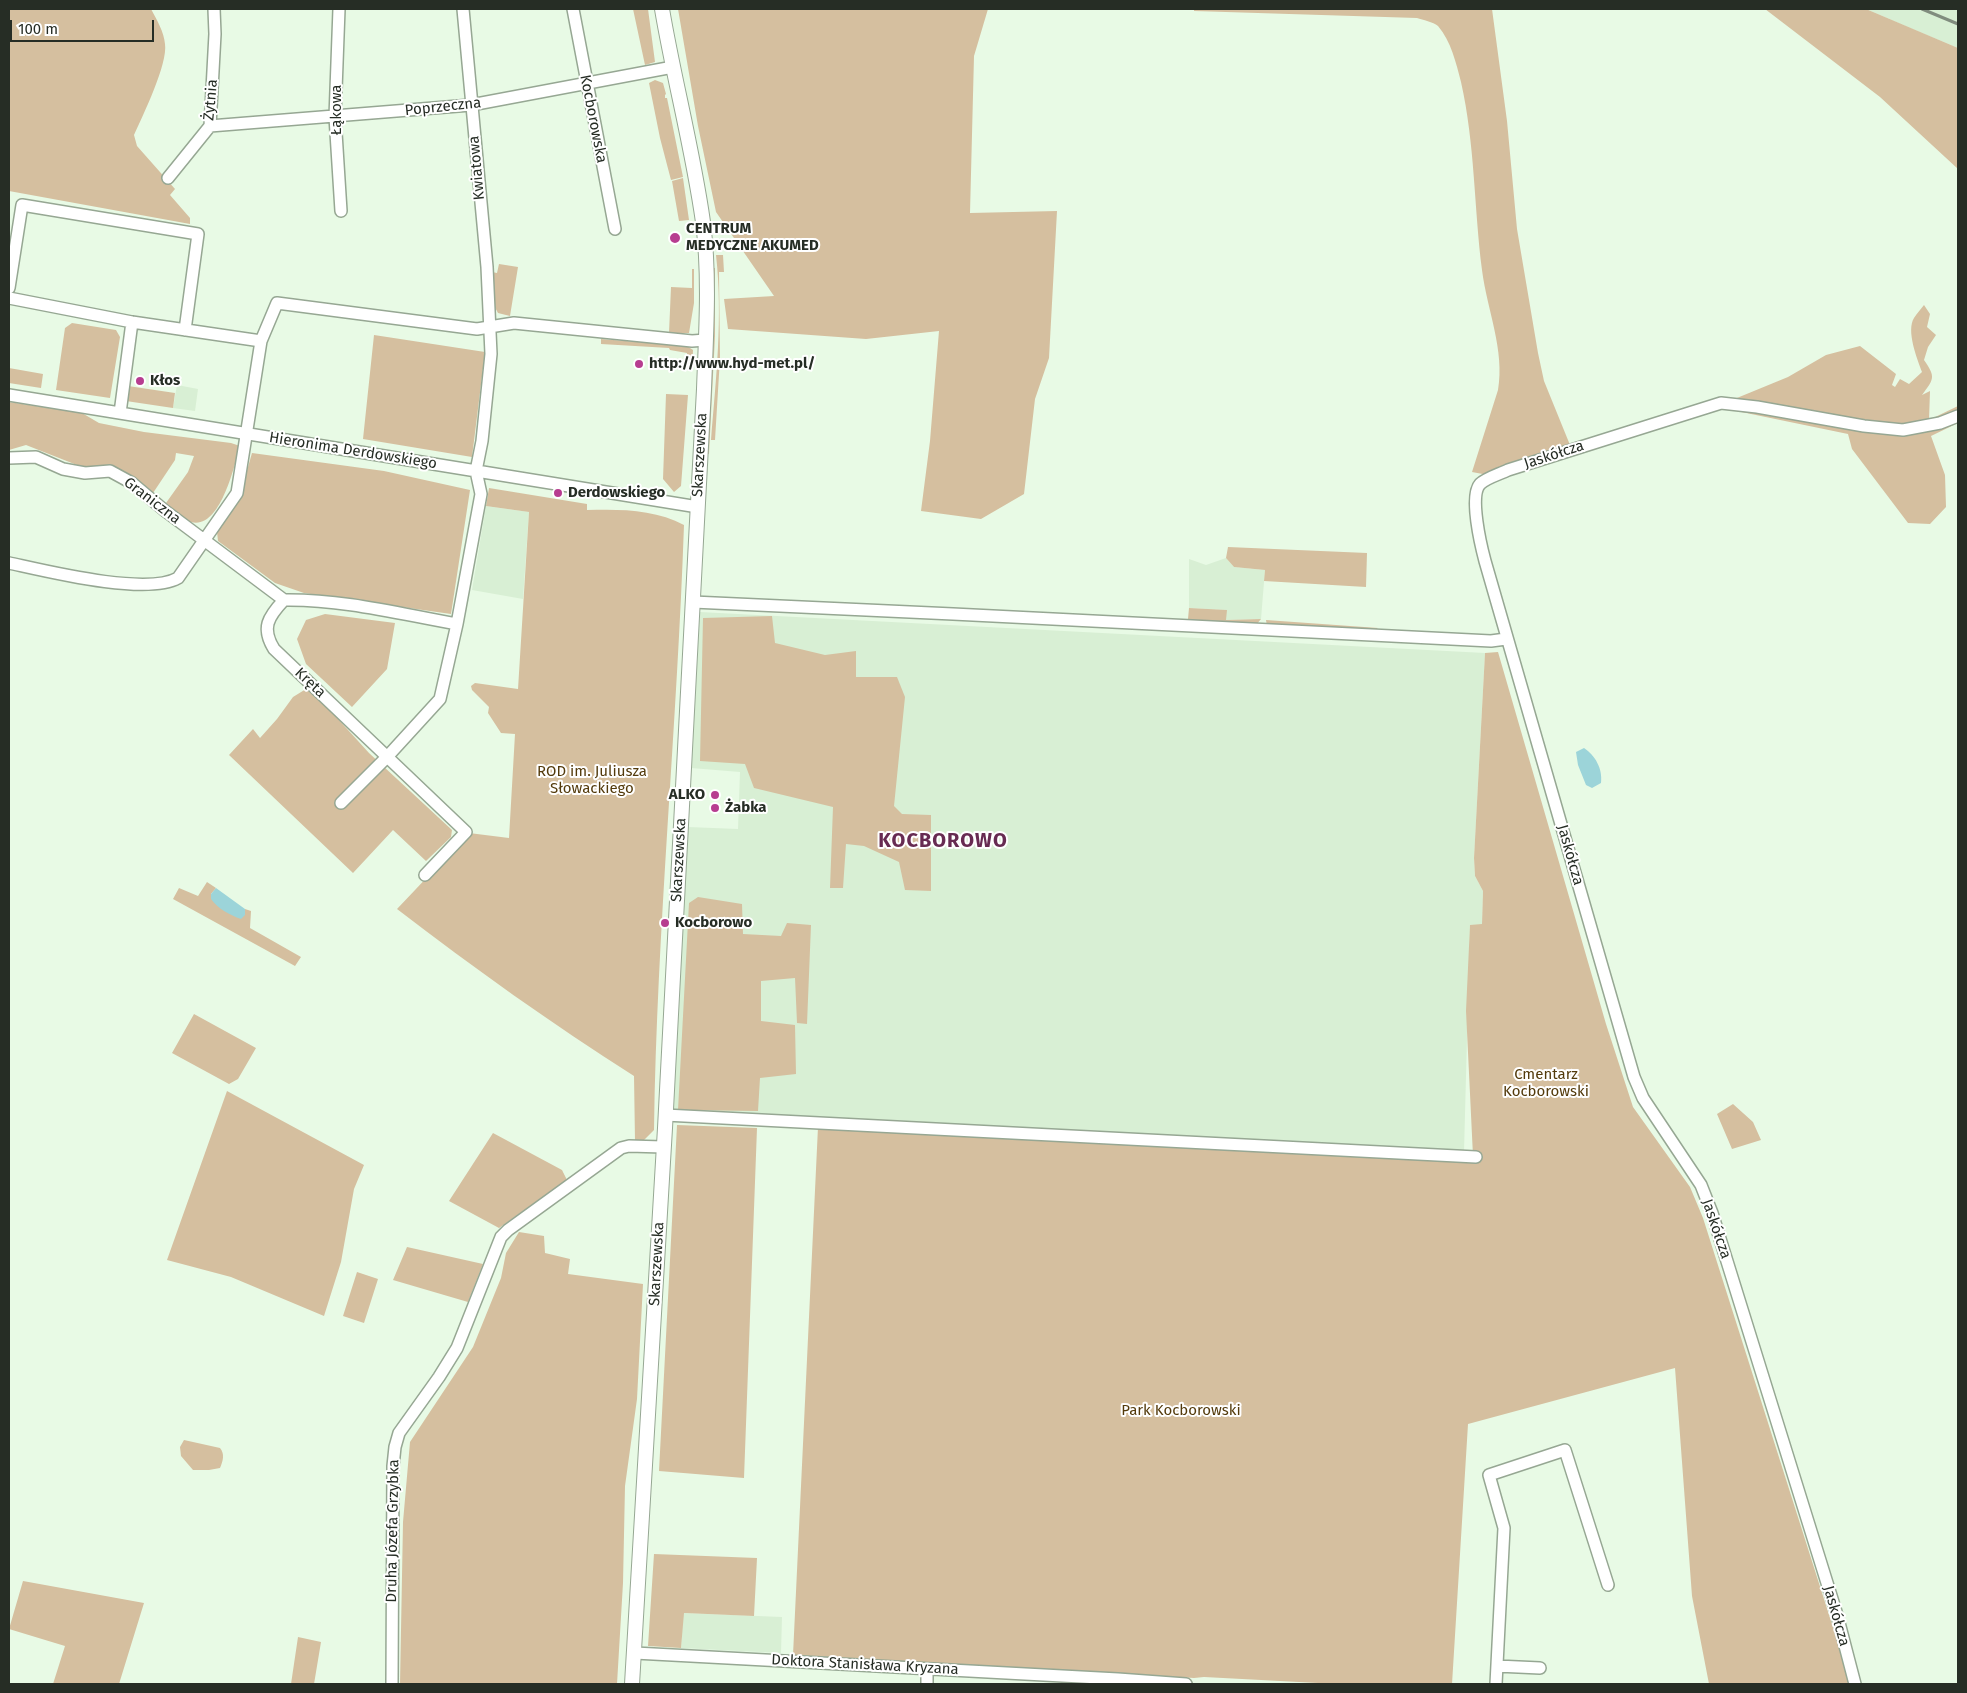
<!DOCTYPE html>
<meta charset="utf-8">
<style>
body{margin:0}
#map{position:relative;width:1967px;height:1693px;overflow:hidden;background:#e8fae5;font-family:"Fira Sans",sans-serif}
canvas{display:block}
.frame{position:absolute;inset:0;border:10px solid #262d25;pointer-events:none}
.scale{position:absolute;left:10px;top:20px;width:144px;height:22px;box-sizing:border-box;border:2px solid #262d25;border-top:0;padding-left:6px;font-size:15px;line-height:18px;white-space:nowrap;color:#262d25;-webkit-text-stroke:4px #fff;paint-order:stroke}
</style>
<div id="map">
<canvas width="1967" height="1693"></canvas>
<div class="frame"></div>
<div class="scale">100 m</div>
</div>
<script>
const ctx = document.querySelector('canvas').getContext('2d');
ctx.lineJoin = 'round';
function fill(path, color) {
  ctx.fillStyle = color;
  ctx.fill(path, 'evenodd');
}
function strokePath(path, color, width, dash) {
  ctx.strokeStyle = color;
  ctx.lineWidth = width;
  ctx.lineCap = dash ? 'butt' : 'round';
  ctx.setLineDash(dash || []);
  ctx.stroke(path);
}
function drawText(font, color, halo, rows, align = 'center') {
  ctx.font = font + ' "Fira Sans",sans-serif';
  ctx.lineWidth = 4;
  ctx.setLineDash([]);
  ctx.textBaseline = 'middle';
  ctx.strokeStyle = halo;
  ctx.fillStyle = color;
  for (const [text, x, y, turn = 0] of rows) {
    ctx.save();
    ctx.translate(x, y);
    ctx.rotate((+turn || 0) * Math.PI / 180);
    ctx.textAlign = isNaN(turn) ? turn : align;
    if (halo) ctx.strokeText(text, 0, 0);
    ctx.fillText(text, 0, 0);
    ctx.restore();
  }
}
fill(new Path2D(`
 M1866,9h92v39l-48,-20z
 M177,385l21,4 -3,22 -22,-3z
 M486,506l43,6 -6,87 -51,-9z
 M1226,558l8,9 31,3 -4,49 -35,1v-10l-37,-2v-49l17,6z
 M700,612l785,41 -11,205 1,18 8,15 -1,34h-12l-6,227 -792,-41 16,-284 50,2 2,-57 -49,-4z
 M683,1613l99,4 -1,36 -100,-5z`), '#d8efd4');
fill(new Path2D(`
 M9,9h142c6,11 13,23 14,35 3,20 -22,71 -31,91l3,11 38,43 -5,6 20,23v6l-181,-33z
 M633,9h15l7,53 -10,3z
 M678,9h310l-14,47 -4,157 87,-2 -8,147 -14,41 -11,95 -43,25 -60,-8 9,-70 9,-110 -73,8 -138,-10 -4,-30 50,-3 -58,-84 -18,-86z
 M1194,9h298l15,112 10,108 21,124 6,28 26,64 -82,30 -16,-3 26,-82c7,-40 -11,-80 -16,-120 -8,-63 -7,-126 -21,-188 -5,-19 -10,-41 -23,-56 -5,-4 -15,-6 -21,-8l-223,-7z
 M1765,9h101l92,39v121l-78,-72z
 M655,80l8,3 3,11 -1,1v3h2l16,79 -12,3 -11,-42 -11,-55z
 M683,178l6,42 -10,1 -7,-40z
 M716,255h7l1,17h-5l1,86 -5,82h-4c5,-61 12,-123 5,-185z
 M499,264l19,3 -8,49 -12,-3 -7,-13 1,-28 5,1z
 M712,268h3v68l-6,118 -3,-1z
 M692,269h2v34l-5,30h-20l2,-46 21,1z
 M1924,305l6,9 -3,13 9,8 -8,12 -4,13c12,17 10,19 -2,35l8,-4 -1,29 29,-14v7l-23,10 -31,3 -58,-5 -114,-21 56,-23 38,-22 34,-9 36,28 -4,11 3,2 5,-8 9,5 13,-12c-5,-14 -16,-41 -8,-54 3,-5 7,-9 10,-13z
 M72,323l44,7 4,7 -10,61 -54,-8 9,-62z
 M374,335l111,17 -13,105 -109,-18z
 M601,339l86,7 6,4 -1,21 -5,-1v-17l-17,-3 -1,-2 -68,-4z
 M9,368l34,6 -2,14 -32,-5z
 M128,386l47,7 -2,15 -47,-7z
 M666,394l22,1 -7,91 -7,6 -11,-13z
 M9,402l73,11 17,10 45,9 87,11 9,3c-6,21 -20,84 -49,76 -9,-3 -18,-13 -25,-19l22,-31 6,-16 -18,-3 -1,7 -22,33 -37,-23 -34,-3 -56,-22 -17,5z
 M1722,408h20l160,24 56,-14v5l-27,13 14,39 1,32 -16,17 -22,-1 -56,-74 -4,-15z
 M252,453l132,18 86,19 -19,124 -147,-21 -29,-10 -57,-42 -1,-9 23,-37z
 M489,488l98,16v6c32,-1 68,-1 97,15 -7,202 -27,403 -30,605l-12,12 -7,-1 -1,-65c-82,-52 -160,-108 -237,-167l72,-76 40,5 6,-104 -14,-1 -13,-20 1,-6 -17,-17 -1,-4 4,-3 43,6 11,-177 -43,-6z
 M1228,547l139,6 -1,34 -102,-6 1,-11 -31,-3 -8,-9z
 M1189,608l38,2 -1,10 35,-1 -5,6 -67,-4 -1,-2z
 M325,614l70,9 -8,46 -35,38 -46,-43 -9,-25 9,-19z
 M772,616l3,27 50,12 31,-4v26h41l8,20 -11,109 8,8 29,1v76l-26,-1 -6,-28 -35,-16 -18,-2 -3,44h-13l3,-81 -79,-19 -9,-24 -45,-3 3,-143z
 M1266,620l112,8 -4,3 -107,-5z
 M1498,652l108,372 27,83 57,80 13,31 147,463 -2,3h-139l-17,-88 -17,-228 -207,56 -16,260h-115l-133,-7 -10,1 -401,-23 25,-528 655,29 -7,-145 4,-86 12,-1 1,-33 -8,-15 -1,-18 11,-205z
 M306,689l22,19 41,45 83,77 -1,7 -25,24 -33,-31 -40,43 -124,-118 24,-26 7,9 17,-19 16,-22z
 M207,882l9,6 -5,6 34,21v-6l6,2 -1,17 51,29 -6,9 -122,-67 6,-11 19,8z
 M698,897l44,7 1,30 38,2 6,-13 24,2 -4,99 -10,-1 -2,-45 -34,3v40l34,4 1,49 -36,4 -2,33 -80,-1 11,-207z
 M194,1014l62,34 -18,31 -9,5 -57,-31z
 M227,1091l137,74 -10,24 -13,73 -17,54 -93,-39 -64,-17z
 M1733,1104l20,18 8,18 -29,9 -15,-35z
 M677,1125l80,3 -13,350 -85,-7z
 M493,1133l69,37 5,10 -68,48 -50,-27z
 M519,1232l25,4 1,17 25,6 -2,15 75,10 -6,115 -12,87 -2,97 -6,101h-217l3,-162 7,-80 63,-95 28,-69 5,-25z
 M407,1247l76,17 -15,38 -75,-22z
 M357,1272l21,7 -14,44 -21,-7z
 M184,1440l36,8c5,6 3,13 0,20l-11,2h-16l-12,-14 -1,-9z
 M654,1554l103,4 -3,58 -70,-3 -3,35 -33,-2z
 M23,1581l121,22 -25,81h-66l12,-38 -56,-17z
 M298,1637l23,5 -7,42h-23z`), '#d5bf9f');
fill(new Path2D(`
 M1584,748c11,7 19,21 17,35l-9,5 -6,-3 -8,-20 -2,-13z
 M216,888l29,21v6l-4,4c-11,-4 -23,-10 -30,-20v-5z`), '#9cd4d9');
const minor = new Path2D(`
 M339,9l-4,108 6,94
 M573,9l42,220
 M210,126l261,-21 202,-38
 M168,178l42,-52 5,-92 -1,-25
 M9,288l13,-83 176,29 -13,96
 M9,298l123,24 129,19
 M9,395l689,112
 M120,413l12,-91
 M9,458l27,-1 27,12 22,4 25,-2 22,12 32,27 120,90
 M9,563c37,8 137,33 169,15l59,-85 24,-152 16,-38 200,26 37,-6 178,18 14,-1
 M693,602l260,12 538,27 15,-2
 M341,803l46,-46 53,-58 17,-75 24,-130 -5,-23 6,-30 9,-87 -4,-87 -24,-258
 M425,875l41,-43 -192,-183c-13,-21 -6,-32 10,-49 59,-1 116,14 173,24
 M665,1115l811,42
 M635,1653l483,26 68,5
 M1497,1666l43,2
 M392,1684l1,-218 2,-19 4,-14 40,-56 18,-29 44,-111 7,-7 113,-82 8,-2 34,1
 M927,1684v-15
 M1496,1684l8,-156 -15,-53 76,-25 43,135
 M1855,1684l-18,-69 -125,-402 -11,-28 -58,-87 -9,-21 -149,-516c-4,-15 -16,-65 -5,-77 6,-6 20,-10 28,-14l213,-67 36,4 107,19 39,4 37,-7 18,-7`);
const major = new Path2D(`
 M632,1684l33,-556 39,-739c2,-55 6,-111 -1,-167 -10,-72 -29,-142 -41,-213`);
strokePath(minor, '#96a793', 14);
strokePath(major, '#96a793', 16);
strokePath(minor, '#fff', 11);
strokePath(major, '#fff', 14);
strokePath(new Path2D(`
 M1922,9l36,15`), '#808c7e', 3);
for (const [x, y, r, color] of [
 [675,238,6,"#b73d90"],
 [639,364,5,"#b73d90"],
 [140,381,5,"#b73d90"],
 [558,493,5,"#b73d90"],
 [715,795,5,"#b73d90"],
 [715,808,5,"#b73d90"],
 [665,923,5,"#b73d90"]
]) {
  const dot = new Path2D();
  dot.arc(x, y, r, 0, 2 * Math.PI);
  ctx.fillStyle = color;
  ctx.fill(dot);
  strokePath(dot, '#fff', 2);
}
drawText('15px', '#262d25', '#fff', [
 ["Żytnia",211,100,-85],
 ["Poprzeczna",443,107,-6],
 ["Łąkowa",337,110,-90],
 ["Kocborowska",593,119,79],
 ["Kwiatowa",477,168,-95],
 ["Hieronima Derdowskiego",353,451,9],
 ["Skarszewska",700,455,-87],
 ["Jaskółcza",1554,455,-18],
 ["Graniczna",152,501,37],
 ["Kręta",310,683,43],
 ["Jaskółcza",1570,855,74],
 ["Skarszewska",679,860,-87],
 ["Jaskółcza",1716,1229,71],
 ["Skarszewska",657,1264,-87],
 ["Druha Józefa Grzybka",393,1531,-89],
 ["Jaskółcza",1836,1616,74],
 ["Doktora Stanisława Kryzana",865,1665,3]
]);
drawText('bold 15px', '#262d25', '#fff', [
 ["CENTRUM",686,229],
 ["MEDYCZNE AKUMED",686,246],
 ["http://www.hyd-met.pl/",649,364],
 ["Kłos",150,381],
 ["Derdowskiego",568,493],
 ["ALKO",705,795,"right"],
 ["Żabka",725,808],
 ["Kocborowo",675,923]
], 'left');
drawText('15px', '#533a0b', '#fff', [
 ["ROD im. Juliusza",592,772],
 ["Słowackiego",592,789],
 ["Cmentarz",1546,1075],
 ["Kocborowski",1546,1092],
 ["Park Kocborowski",1181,1411]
]);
ctx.letterSpacing = '1px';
drawText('bold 20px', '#672b52', '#fff', [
 ["KOCBOROWO",943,841]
]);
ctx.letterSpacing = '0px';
</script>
